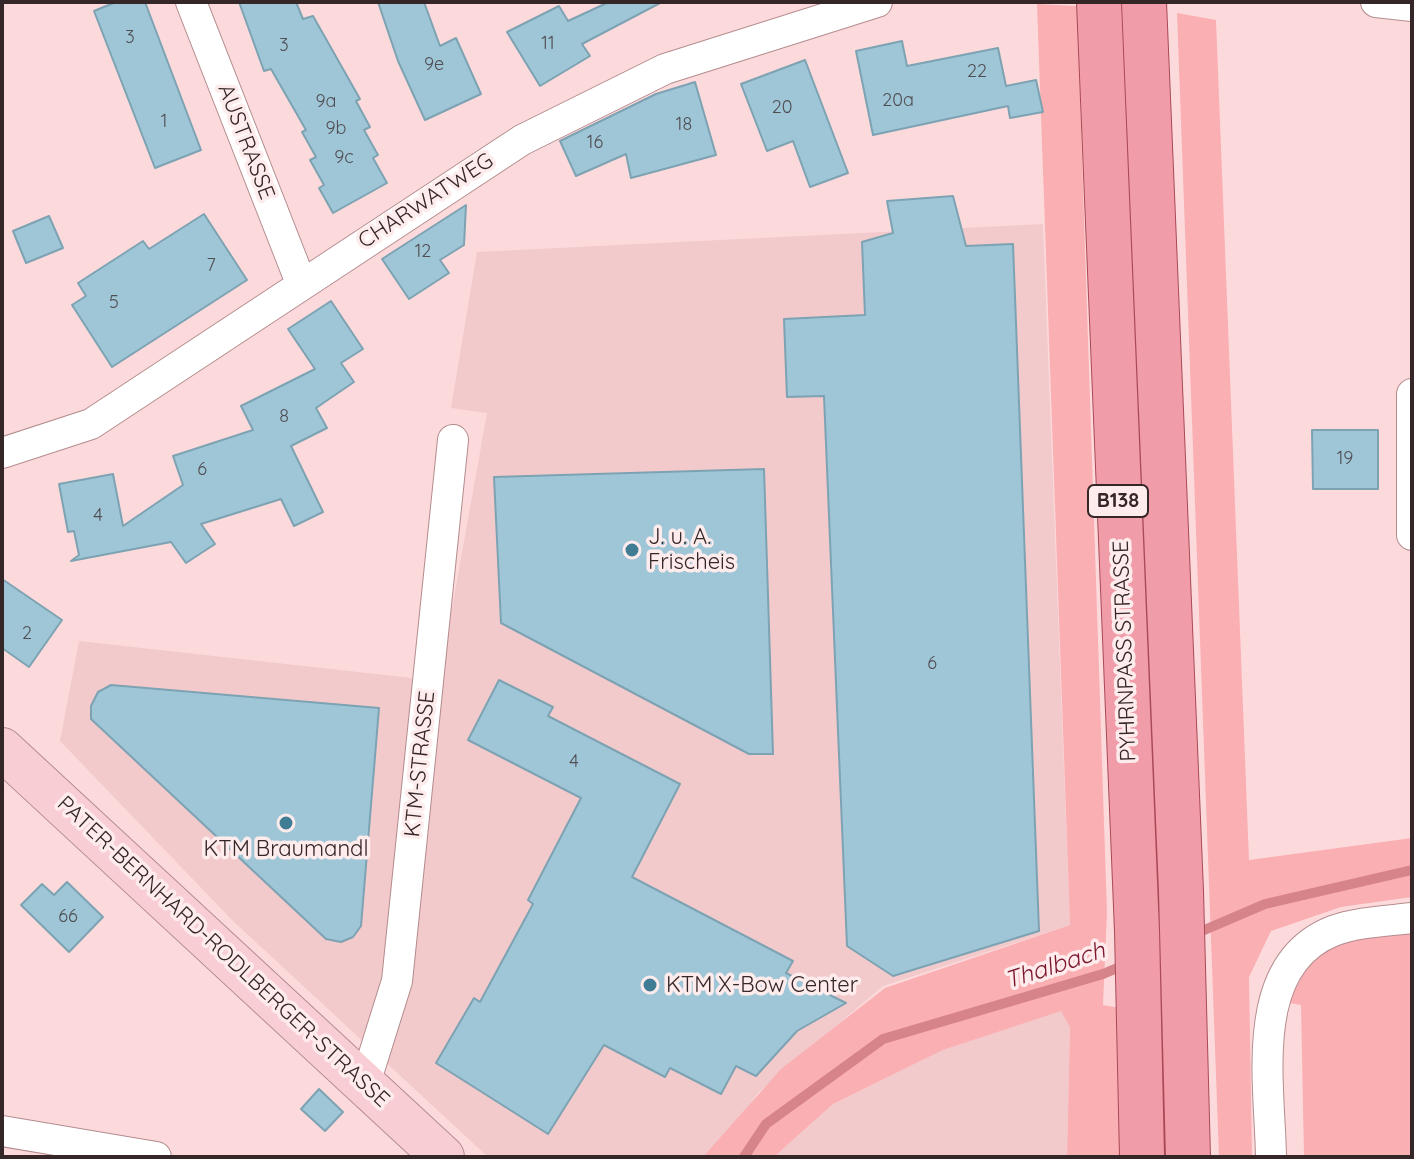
<!DOCTYPE html>
<style>
body{margin:0}
#map{position:relative;width:1414px;height:1159px;overflow:hidden;background:#fcdadc;font-family:Quicksand,sans-serif}
canvas{display:block}
.frame{position:absolute;inset:0;border:4px solid #352627;pointer-events:none}
</style>
<div id="map">
<canvas width="1414" height="1159"></canvas>
<div class="frame"></div>
</div>
<script>
const ctx = document.querySelector('canvas').getContext('2d');
ctx.lineJoin = 'round';
function fill(path, color) {
  ctx.fillStyle = color;
  ctx.fill(path, 'evenodd');
}
function strokePath(path, color, width, dash) {
  ctx.strokeStyle = color;
  ctx.lineWidth = width;
  ctx.lineCap = dash ? 'butt' : 'round';
  ctx.setLineDash(dash || []);
  ctx.stroke(path);
}
function drawText(font, color, halo, rows, align = 'center') {
  ctx.font = font + ' Quicksand,sans-serif';
  ctx.lineWidth = 7;
  ctx.setLineDash([]);
  ctx.textBaseline = 'middle';
  ctx.strokeStyle = halo;
  ctx.fillStyle = color;
  for (const [text, x, y, turn = 0] of rows) {
    ctx.save();
    ctx.translate(x, y);
    ctx.rotate((+turn || 0) * Math.PI / 180);
    ctx.textAlign = isNaN(turn) ? turn : align;
    if (halo) ctx.strokeText(text, 0, 0);
    ctx.fillText(text, 0, 0);
    ctx.restore();
  }
}
fill(new Path2D(`
 M1043,224l27,701 -187,61 -124,106 -49,65h-222l-255,-236 -173,-180 19,-100 360,40 48,-268 -36,-5 26,-156z
 M1062,1010l8,17 -3,130h-293l59,-53 110,-54z`), '#f2cacc');
fill(new Path2D(`
 M1037,4l40,2 30,907 -4,92 17,3v149h-53l3,-130 -9,-16 -118,39 -110,54 -59,53h-71l78,-88 104,-81 185,-63z
 M1177,13l39,7 33,840 163,-22v59l-71,10 -70,24 -22,46 3,180h-33z
 M1412,926v231h-108l-3,-152 -11,-2c27,-71 55,-65 122,-77z`), '#faafb3');
strokePath(new Path2D(`
 M1195,934l70,-30 147,-34
 M744,1157l22,-33 117,-85 220,-65 26,-11`), '#d7838a', 10);
const building = new Path2D(`
 M116,2h29l56,148 -46,18 -61,-157z
 M239,2h57l7,17 10,-3 47,83 -4,2 14,26 -6,3 14,25 -5,3 14,25 -54,30 -14,-25 5,-3 -14,-25 6,-3 -14,-25 4,-2 -35,-61 -7,2z
 M378,2h46l16,44 16,-8 25,56 -56,26 -27,-59z
 M609,2h53l-80,42 8,12 -50,30 -33,-54 52,-26 9,15z
 M902,41l5,25 91,-18 8,38 30,-6 7,32 -33,6 -2,-12 -135,29 -17,-84z
 M805,60l43,113 -38,14 -17,-46 -26,10 -26,-67z
 M695,82l21,73 -85,23 -5,-24 -50,22 -16,-35 96,-47z
 M953,196l13,50 47,-2 26,687 -146,45 -46,-30 -23,-550 -37,1 -3,-78 81,-4 -3,-73 31,-9 -6,-32z
 M466,205l-2,40 -24,15 9,13 -40,26 -27,-40z
 M204,214l43,66 -135,87 -40,-62 14,-9 -8,-13 65,-42 6,8z
 M49,216l14,32 -37,15 -13,-32z
 M331,301l32,48 -22,14 13,19 -38,26 11,20 -36,18 32,66 -29,14 -13,-27 -80,25 14,20 -29,19 -15,-21 -100,19 8,-6 -5,-24 -6,1 -9,-48 54,-10 10,52 60,-41 -10,-29 80,-26 -12,-24 74,-37 -27,-40z
 M1312,430h66v59h-65z
 M764,469l9,285h-24l-248,-131 -7,-146z
 M2,579l60,41 -33,47 -27,-19z
 M499,680l54,27 -5,9 132,68 -48,93 161,84 -7,12 60,30 -49,28 -41,45 -20,-10 -15,28 -51,-26 -5,9 -61,-32 -56,89 -112,-71 38,-65 6,4 53,-98 -5,-4 53,-102 -113,-58z
 M111,685l268,23 -18,218 -8,11 -12,5 -15,-3 -235,-220v-13l7,-14z
 M67,882l36,35 -34,35 -48,-47 21,-21 12,11z
 M319,1089l24,23 -18,19 -24,-22z`);
fill(building, '#9fc6d7');
strokePath(building, '#7da3b3', 2);
const minor = new Path2D(`
 M191,2l110,281
 M1376,2l36,4
 M1412,394v141
 M2,453l89,-29 431,-284 143,-71 212,-67
 M365,1083l32,-102 56,-541
 M2,1131l154,26
 M1271,1157c-1,-73 -24,-192 62,-226 24,-9 54,-10 79,-13`);
const secondary = new Path2D(`
 M2,749l441,408`);
const primary = new Path2D(`
 M1099,2l38,929 5,226
 M1144,2l37,889 7,266`);
strokePath(minor, '#b48c8e', 32);
strokePath(secondary, '#b48c8e', 44);
strokePath(primary, '#a94956', 46);
strokePath(minor, '#fff', 30);
strokePath(secondary, '#f8ced4', 42);
strokePath(primary, '#f19da9', 44);
for (const [x, y, r, color] of [
 [632,550,8,"#407c94"],
 [286,823,8,"#407c94"],
 [650,985,8,"#407c94"]
]) {
  const dot = new Path2D();
  dot.arc(x, y, r, 0, 2 * Math.PI);
  ctx.fillStyle = color;
  ctx.fill(dot);
  strokePath(dot, '#feeced', 3);
}
drawText('18px', '#504e53', null, [
 ["3",130,38],
 ["11",548,44],
 ["3",284,46],
 ["9e",434,65],
 ["22",977,72],
 ["20a",898,101],
 ["9a",326,102],
 ["20",782,108],
 ["1",164,122],
 ["18",684,125],
 ["9b",336,129],
 ["16",595,143],
 ["9c",344,158],
 ["12",423,252],
 ["7",211,266],
 ["5",114,303],
 ["8",284,417],
 ["19",1345,459],
 ["6",202,470],
 ["4",98,516],
 ["2",27,634],
 ["6",932,664],
 ["4",574,762],
 ["66",68,917]
]);
for (const [x, y, w] of [
 [1118,501,60]
]) {
  const box = new Path2D();
  box.roundRect(x - w / 2, y - 16, w, 32, 6);
  ctx.fillStyle = '#feeced';
  ctx.fill(box);
  strokePath(box, '#352627', 2);
}
drawText('bold 20px', '#352627', null, [
 ["B138",1118,501]
]);
drawText('22px', '#352627', '#feeced', [
 ["AUSTRASSE",246,142,69],
 ["CHARWATWEG",426,201,-33],
 ["PYHRNPASS STRASSE",1125,651,-92],
 ["KTM-STRASSE",420,764,-84],
 ["PATER-BERNHARD-RODLBERGER-STRASSE",223,952,43]
]);
drawText('22px', '#352627', '#feeced', [
 ["J. u. A.",648,537],
 ["Frischeis",648,562],
 ["KTM Braumandl",286,849,"center"],
 ["KTM X-Bow Center",666,985]
], 'left');
drawText('italic 24px', '#7b162b', '#feeced', [
 ["Thalbach",1055,966,-18]
]);
</script>
